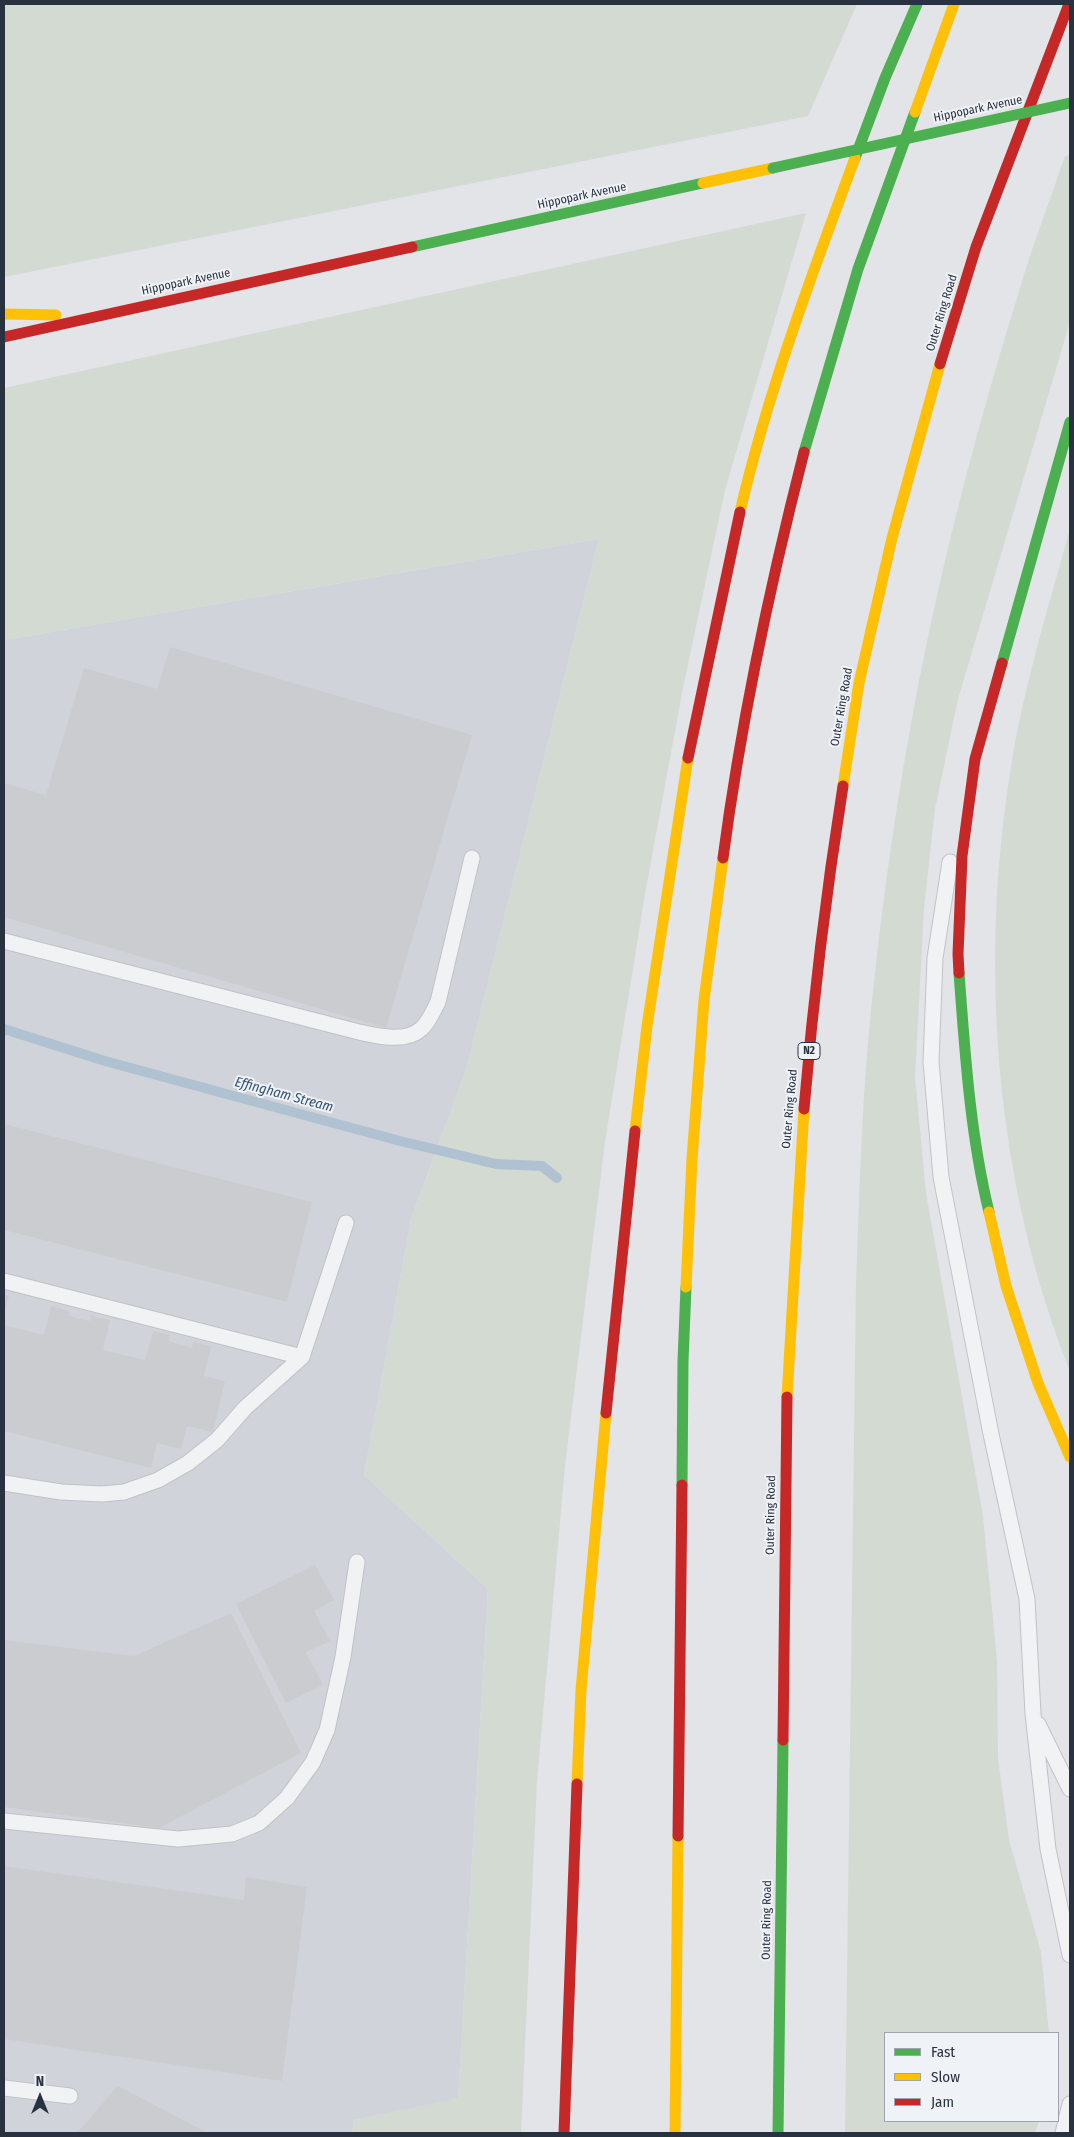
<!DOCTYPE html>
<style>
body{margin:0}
#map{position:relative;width:1074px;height:2137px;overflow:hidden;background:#e2e4e7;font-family:"Fira Sans Condensed",sans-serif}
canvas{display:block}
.frame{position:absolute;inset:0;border:5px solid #293240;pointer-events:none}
.legend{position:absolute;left:884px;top:2032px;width:175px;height:90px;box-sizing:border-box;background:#eff2f6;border:1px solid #a0a5ad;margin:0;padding:6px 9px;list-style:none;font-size:15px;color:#293240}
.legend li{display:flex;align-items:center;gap:10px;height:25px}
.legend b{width:25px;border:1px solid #a0a5ad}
.north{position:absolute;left:15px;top:2072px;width:50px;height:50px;-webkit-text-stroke:4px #eff2f6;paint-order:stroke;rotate:0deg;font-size:14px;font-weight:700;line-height:20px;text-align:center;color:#293240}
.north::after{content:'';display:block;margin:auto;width:18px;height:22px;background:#293240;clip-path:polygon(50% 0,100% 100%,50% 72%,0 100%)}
</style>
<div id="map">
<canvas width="1074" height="2137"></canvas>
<div class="frame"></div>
<ul class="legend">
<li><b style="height:6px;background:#4caf50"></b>Fast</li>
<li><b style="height:6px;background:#ffc107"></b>Slow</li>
<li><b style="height:6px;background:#c62828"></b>Jam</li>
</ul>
<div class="north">N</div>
</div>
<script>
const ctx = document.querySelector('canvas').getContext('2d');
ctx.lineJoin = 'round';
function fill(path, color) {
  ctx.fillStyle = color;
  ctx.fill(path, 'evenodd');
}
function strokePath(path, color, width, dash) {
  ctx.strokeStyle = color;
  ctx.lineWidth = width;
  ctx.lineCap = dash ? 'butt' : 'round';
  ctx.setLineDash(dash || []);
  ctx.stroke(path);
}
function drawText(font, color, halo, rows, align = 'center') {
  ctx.font = font + ' "Fira Sans Condensed",sans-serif';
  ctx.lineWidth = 4;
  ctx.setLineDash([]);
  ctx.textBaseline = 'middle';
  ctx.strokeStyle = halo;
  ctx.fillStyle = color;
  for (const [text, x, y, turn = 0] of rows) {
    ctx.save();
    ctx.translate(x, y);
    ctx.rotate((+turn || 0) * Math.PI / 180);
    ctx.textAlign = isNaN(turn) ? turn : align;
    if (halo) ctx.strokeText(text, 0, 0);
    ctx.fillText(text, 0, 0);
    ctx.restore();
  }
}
fill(new Path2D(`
 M599,539l-133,531 -55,149 -47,256 124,114 -30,510 -104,21 -2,13h-348v-1493z`), '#d0d4da');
fill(new Path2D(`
 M4,4h853l-49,112 -804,161z
 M1070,155v167l-112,377 -23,110 -11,100 -9,168 11,116 57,323 14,145 1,97 11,82 32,112 8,81h-164v88h154l-4,12h-190l11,-848c3,-81 5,-162 12,-243 11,-121 28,-242 51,-361 26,-133 61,-264 101,-393 13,-44 30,-88 45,-132z
 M806,213l-81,277 -42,198 -38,206 -40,248 -40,324 -28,315 -16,352h-169l2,-13 104,-22 30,-509 -124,-114 47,-256 55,-149 133,-531 -595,101v-252z
 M1070,529v842c-73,-183 -91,-397 -61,-591 12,-85 38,-168 61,-251z`), '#d3dad2');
strokePath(new Path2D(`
 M4,1029l101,32 295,80 96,23 46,2 15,12`), '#b0c2d1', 10);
fill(new Path2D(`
 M170,647l302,88 -86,293 -382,-111v-134l42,12 38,-127 73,21z
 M4,1124l308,78 -25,100 -283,-72z
 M4,1295l5,1 -5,18z
 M51,1306l18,5v5l21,5 1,-5 19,4 -7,30 42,10 8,-29 17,4 -1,6 23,7 1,-6 18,4 -7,30 21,5 -12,51 -26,-6 -6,23 -24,-6 -6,25 -147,-37v-106l40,10z
 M315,1565l19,35 -20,11 16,30 -24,11 17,33 -37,18 -50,-99z
 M231,1613l70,140 -142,75 -155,-21v-167l130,16z
 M4,1866l240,34 2,-23 61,10 -25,194 -278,-42z
 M118,2086l90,47h-131z`), '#cacccf');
const lane = new Path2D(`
 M950,862l-15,96 -4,104 10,115 50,257 36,165 6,115 15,135 22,106
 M4,941l355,91c18,4 47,11 62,-3 8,-7 12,-18 17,-27l34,-144
 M4,1281l298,76
 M4,1483l57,9 41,2 22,-2 34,-12 30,-17 29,-23 28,-32 57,-51 44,-134
 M1038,1724l32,65
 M4,1821l174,18 54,-5 27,-11 28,-25 26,-36 14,-32 16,-73 14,-95
 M4,2088l66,8
 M1063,2133l7,-29`);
strokePath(lane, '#c0c2c5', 17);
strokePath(lane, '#f1f2f3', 15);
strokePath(new Path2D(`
 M855,158l30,-80 32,-74
 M412,247l291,-64
 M804,452l54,-183 57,-157
 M1002,663l68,-241
 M959,973c6,80 11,161 30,239
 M682,1485l1,-124 3,-74
 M778,2133l5,-393`), '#4caf50', 11);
strokePath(new Path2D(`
 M915,112l39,-108
 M703,183l70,-15
 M4,314l52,1
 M740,512c28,-121 72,-238 115,-354
 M843,786l16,-103 33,-145 48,-174
 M635,1131l12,-105 41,-268
 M989,1212l17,74 32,97 32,74
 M686,1287l6,-128 12,-159 19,-142
 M787,1397l17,-288
 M577,1784l4,-94 25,-277
 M675,2133l3,-297`), '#ffc107', 11);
strokePath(new Path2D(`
 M4,337l408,-90
 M940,364l36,-117 93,-243
 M688,758l52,-246
 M723,858c18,-137 47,-273 81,-406
 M959,973l-1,-19 4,-98 13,-97 27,-96
 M804,1109c9,-108 22,-216 39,-323
 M606,1413l29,-282
 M783,1740l4,-343
 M678,1836l4,-351
 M564,2133l13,-349`), '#c62828', 11);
strokePath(new Path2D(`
 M773,168l297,-65`), '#4caf50', 11);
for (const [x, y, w] of [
 [809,1051,22]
]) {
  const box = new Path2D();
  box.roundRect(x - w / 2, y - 8.5, w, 17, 4);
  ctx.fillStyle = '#eff2f6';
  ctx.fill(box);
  strokePath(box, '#293240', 1);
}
drawText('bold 11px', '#293240', null, [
 ["N2",809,1051]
]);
drawText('12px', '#293240', '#eff2f6', [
 ["Hippopark Avenue",978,109,-12],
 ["Hippopark Avenue",582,196,-12],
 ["Hippopark Avenue",186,282,-12],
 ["Outer Ring Road",942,313,-73],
 ["Outer Ring Road",842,707,-80],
 ["Outer Ring Road",790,1109,-85],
 ["Outer Ring Road",771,1515,-89],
 ["Outer Ring Road",767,1920,-89]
]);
drawText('italic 14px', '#345273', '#eff2f6', [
 ["Effingham Stream",284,1095,15]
]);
</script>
